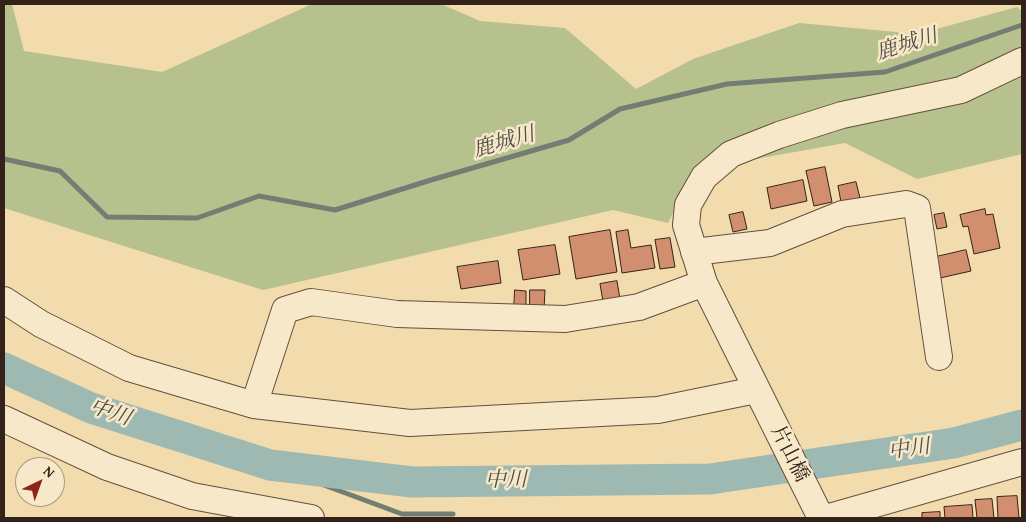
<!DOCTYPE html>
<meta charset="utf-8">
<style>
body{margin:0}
#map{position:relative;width:1026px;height:522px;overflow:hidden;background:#f2dbac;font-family:"Gentium Book Plus",serif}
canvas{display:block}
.frame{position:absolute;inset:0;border:5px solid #332219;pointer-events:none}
.north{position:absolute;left:15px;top:457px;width:50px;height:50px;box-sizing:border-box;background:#f7e8c9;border:1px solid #a99983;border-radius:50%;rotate:42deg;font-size:14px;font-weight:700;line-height:20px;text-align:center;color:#332219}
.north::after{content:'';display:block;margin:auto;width:18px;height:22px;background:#8f2418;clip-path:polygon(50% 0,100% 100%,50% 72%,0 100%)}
</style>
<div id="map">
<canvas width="1026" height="522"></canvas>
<div class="frame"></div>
<div class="north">N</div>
</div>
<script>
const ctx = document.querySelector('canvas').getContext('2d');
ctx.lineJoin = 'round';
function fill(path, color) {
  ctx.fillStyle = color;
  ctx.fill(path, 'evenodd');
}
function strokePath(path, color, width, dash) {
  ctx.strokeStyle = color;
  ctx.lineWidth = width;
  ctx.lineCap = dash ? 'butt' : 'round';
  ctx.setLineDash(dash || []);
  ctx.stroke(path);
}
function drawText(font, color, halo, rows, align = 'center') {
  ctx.font = font + ' "Gentium Book Plus","Noto Serif JP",serif';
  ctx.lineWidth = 5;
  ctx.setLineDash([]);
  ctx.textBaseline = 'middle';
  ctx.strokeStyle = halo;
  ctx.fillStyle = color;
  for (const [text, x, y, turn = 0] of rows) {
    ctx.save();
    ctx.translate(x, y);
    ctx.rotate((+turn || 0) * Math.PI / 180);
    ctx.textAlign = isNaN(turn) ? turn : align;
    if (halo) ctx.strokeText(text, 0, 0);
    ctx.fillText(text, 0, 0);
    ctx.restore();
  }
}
fill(new Path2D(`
 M4,4h8l12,47 138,21 150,-68h129l39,17 85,7 71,61 57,-30 106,-36 119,11 99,-27 5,4v143l-105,25 -72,-36 -151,27 -26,53 -55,-13 -350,80 -259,-82z`), '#b6c18d');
strokePath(new Path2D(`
 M4,159l56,12 47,46 90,1 62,-22 76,14 96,-30 138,-40 51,-31 107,-25 158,-12 137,-47
 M270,465l132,49h51`), '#737d74', 5);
strokePath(new Path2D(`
 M4,368l87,40 179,57 142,17 298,-3 244,-36 68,-18`), '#9db9b1', 31);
const building = new Path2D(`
 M825,167l7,35 -18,4 -8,-35z
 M803,180l4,21 -36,8 -4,-21z
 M856,182l4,16 -19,4 -3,-16z
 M985,209l1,6 7,-1 7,34 -26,6 -6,-28 -5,1 -3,-12z
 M743,212l4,17 -14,3 -4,-17z
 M944,213l3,14 -10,2 -3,-14z
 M610,230l7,42 -41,7 -7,-42z
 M628,230l3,18 20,-3 4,23 -33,5 -6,-41z
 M670,238l5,29 -15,2 -5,-29z
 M555,245l5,29 -37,6 -5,-30z
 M966,250l5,21 -31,7 -4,-21z
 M498,261l3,22 -40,6 -4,-22z
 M617,281l4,24 -17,2 -4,-23z
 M515,290l11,1v19h-12z
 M530,290h15l-1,20 -14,-1z
 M1017,496l2,22h-21l-1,-21z
 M992,499l2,19h-17l-2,-18z
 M972,505l1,13h-28l-1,-11z
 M940,512v6h-18v-5z`);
fill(building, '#d18f6f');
strokePath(building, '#332219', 1);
const minor = new Path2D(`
 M694,252l76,-9 72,-29 64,-10 11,4 22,149
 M4,300l37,24 88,44 125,37 156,18 248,-13 98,-20
 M254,405l31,-95 26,-8 86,12 168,5 74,-12 65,-24
 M4,419l103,48 85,29 119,22
 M821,518l-117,-235 -18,-58 2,-20 16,-28 27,-23 48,-19 63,-20 119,-25 61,-29
 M826,518l196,-56`);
strokePath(minor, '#63503e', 28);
strokePath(minor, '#f7e8c9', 26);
drawText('20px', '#332219', '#f7e8c9', [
 ["片山橋",789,454,63]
]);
drawText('italic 21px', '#534f47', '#f7e8c9', [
 ["鹿城川",907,45,-17],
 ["鹿城川",504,143,-16],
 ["中川",110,413,19],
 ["中川",909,450,-8],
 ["中川",506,481,-1]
]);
</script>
